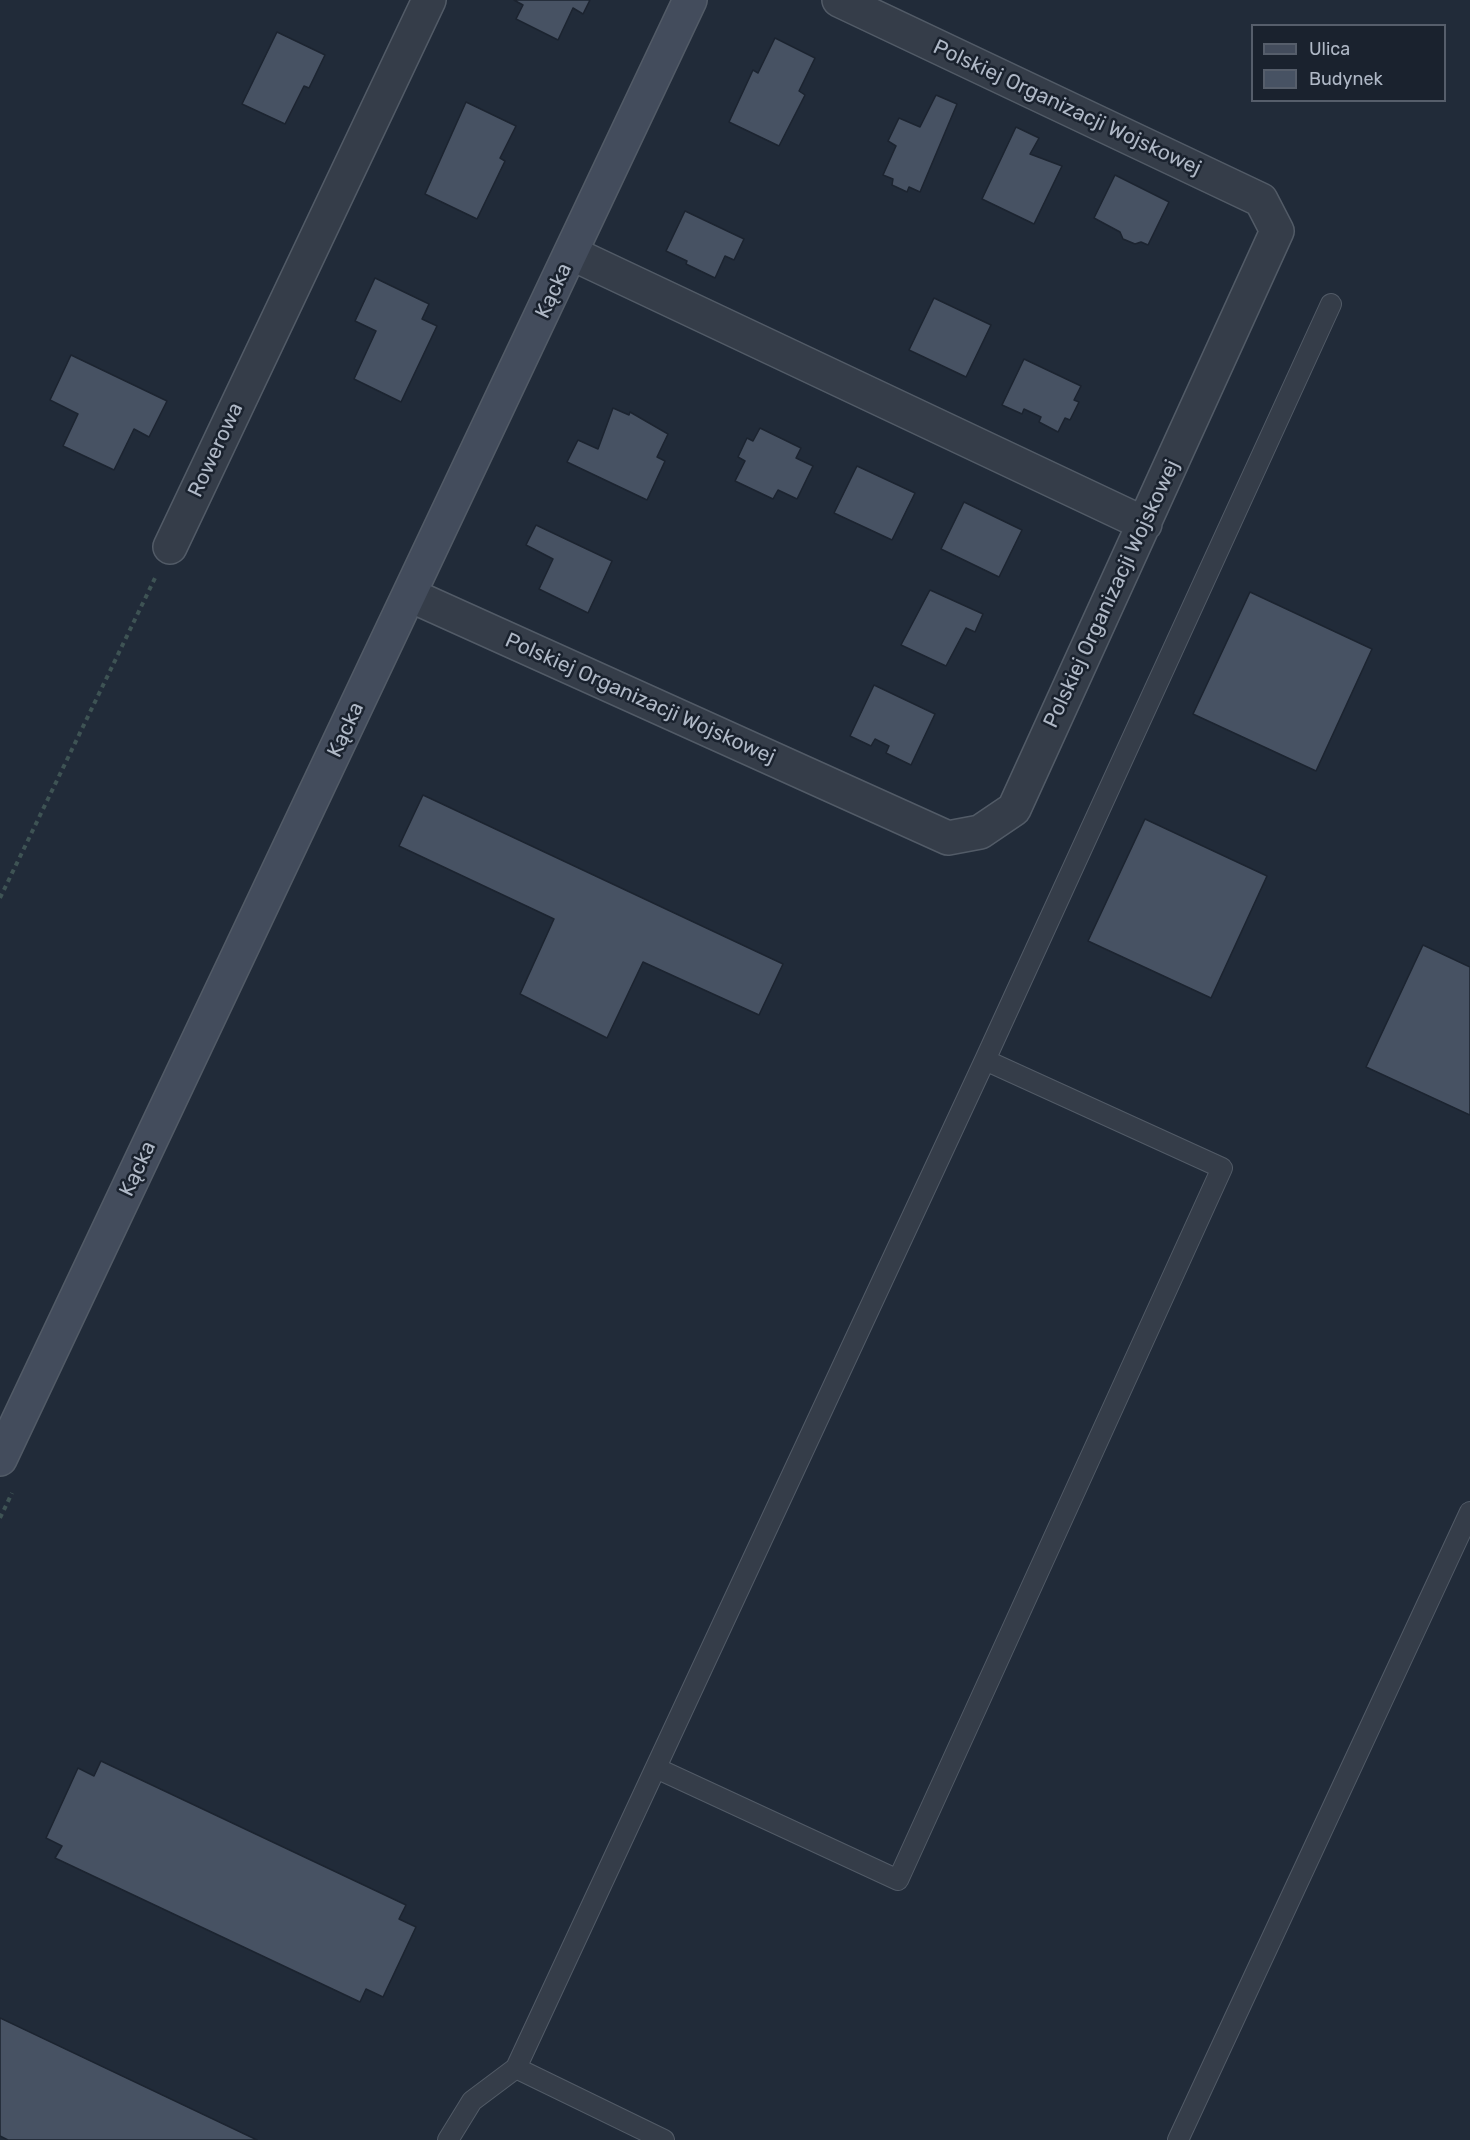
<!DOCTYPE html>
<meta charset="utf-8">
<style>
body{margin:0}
#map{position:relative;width:1470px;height:2140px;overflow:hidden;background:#212b39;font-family:Rubik,sans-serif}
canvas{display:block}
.legend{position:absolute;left:1251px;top:24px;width:195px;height:78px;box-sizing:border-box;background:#1a222e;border:2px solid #565e6b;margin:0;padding:8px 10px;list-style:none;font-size:18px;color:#afb8c6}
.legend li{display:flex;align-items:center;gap:12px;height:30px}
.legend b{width:30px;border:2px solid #565e6b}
</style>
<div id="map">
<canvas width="1470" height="2140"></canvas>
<ul class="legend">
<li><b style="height:8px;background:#434c5c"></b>Ulica</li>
<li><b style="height:16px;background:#475263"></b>Budynek</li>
</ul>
</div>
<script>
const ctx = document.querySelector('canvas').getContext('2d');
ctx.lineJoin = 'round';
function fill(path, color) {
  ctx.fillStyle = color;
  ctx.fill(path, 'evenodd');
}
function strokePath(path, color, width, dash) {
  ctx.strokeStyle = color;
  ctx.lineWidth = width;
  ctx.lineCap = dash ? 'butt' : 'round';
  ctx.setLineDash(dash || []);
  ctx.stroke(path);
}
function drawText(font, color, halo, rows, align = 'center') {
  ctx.font = font + ' Rubik,sans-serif';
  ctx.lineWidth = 5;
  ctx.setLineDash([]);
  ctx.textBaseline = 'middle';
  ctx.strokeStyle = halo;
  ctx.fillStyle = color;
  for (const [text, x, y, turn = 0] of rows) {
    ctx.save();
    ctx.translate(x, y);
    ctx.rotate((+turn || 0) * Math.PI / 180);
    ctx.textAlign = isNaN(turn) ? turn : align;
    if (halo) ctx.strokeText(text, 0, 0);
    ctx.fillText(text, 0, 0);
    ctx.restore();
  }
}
const building = new Path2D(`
 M514,0h76l-7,14 -10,-6 -15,32 -42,-21 7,-14z
 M277,32l48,23 -16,33 -5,-2 -19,38 -43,-20z
 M775,38l40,20 -16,33 6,4 -26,51 -50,-24 24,-52 5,3z
 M936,95l21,9 -37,88 -11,-5 -2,5 -15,-7 1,-6 -10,-4 13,-29 -8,-5 11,-23 21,9z
 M466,102l50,24 -16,32 5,3 -28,58 -52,-25z
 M1016,127l23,11 -9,16 32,12 -28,58 -52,-25z
 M1115,175l54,27 -21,43 -7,-3 -6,2 -12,-5 -3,-7 -26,-14z
 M685,211l59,28 -10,21 -9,-4 -10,22 -29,-14 1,-3 -21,-10z
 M375,278l54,26 -7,15 15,7 -36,76 -47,-23 22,-48 -21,-10z
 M934,298l57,27 -25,52 -57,-27z
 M71,355l96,46 -18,36 -15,-8 -20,41 -51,-24 15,-32 -28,-14z
 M1024,359l57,27 -7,14 5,2 -9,18 -5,-2 -7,14 -19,-10 2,-5 -17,-8 -2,5 -20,-9z
 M613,408l16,7 1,-3 38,22 -11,23 8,4 -18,39 -80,-38 11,-22 20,9z
 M760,428l41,20 -5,10 17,8 -16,33 -19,-9 -5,9 -38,-18 10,-20 -7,-4 9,-19 6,3z
 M857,466l58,27 -23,47 -58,-27z
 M964,502l58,28 -23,47 -58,-28z
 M536,525l76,36 -24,52 -49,-24 14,-30 -27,-14z
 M930,590l53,24 -8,18 -9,-4 -20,38 -45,-21z
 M1250,592l122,57 -56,122 -123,-57z
 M874,685l61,29 -24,51 -25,-12 3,-7 -14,-7 -4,7 -21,-10z
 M423,795l360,169 -24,51 -116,-53 -36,76 -87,-44 34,-75 -155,-73z
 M1145,819l122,57 -56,122 -123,-57z
 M1423,945l47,22v148l-104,-48z
 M101,1761l305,144 -7,14 17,8 -33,70 -17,-8 -6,13 -305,-144 7,-12 -16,-8 32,-70 16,8z
 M0,2018l257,122h-249l-8,-4z`);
fill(building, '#475263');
strokePath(building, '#1c2430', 1.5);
const lane = new Path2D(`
 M656,1768l242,112 324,-712 -237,-108
 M516,2068l469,-1008 346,-756
 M448,2140l24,-39 44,-33 148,72
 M1178,2140l292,-628`);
const street = new Path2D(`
 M571,253l574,271
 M170,547l259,-547
 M410,595l538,243 32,-6 34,-23 263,-578 -16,-31 -422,-200`);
const secondary = new Path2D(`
 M0,1459l690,-1459`);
strokePath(lane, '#525b67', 22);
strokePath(street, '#525b67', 36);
strokePath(secondary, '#525b67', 36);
strokePath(new Path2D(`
 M0,898l155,-320
 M0,1518l12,-25`), '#3e5354', 4, [4.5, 4.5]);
strokePath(lane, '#353d49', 20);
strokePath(street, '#353d49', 33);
strokePath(secondary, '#434c5c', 33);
drawText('21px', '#afb8c6', '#1a222e', [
 ["Polskiej Organizacji Wojskowej",1067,108,25],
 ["Kącka",554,291,-65],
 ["Rowerowa",216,450,-65],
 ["Polskiej Organizacji Wojskowej",1112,594,-65],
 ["Polskiej Organizacji Wojskowej",640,699,24],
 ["Kącka",346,730,-65],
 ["Kącka",138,1169,-65]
]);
</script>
